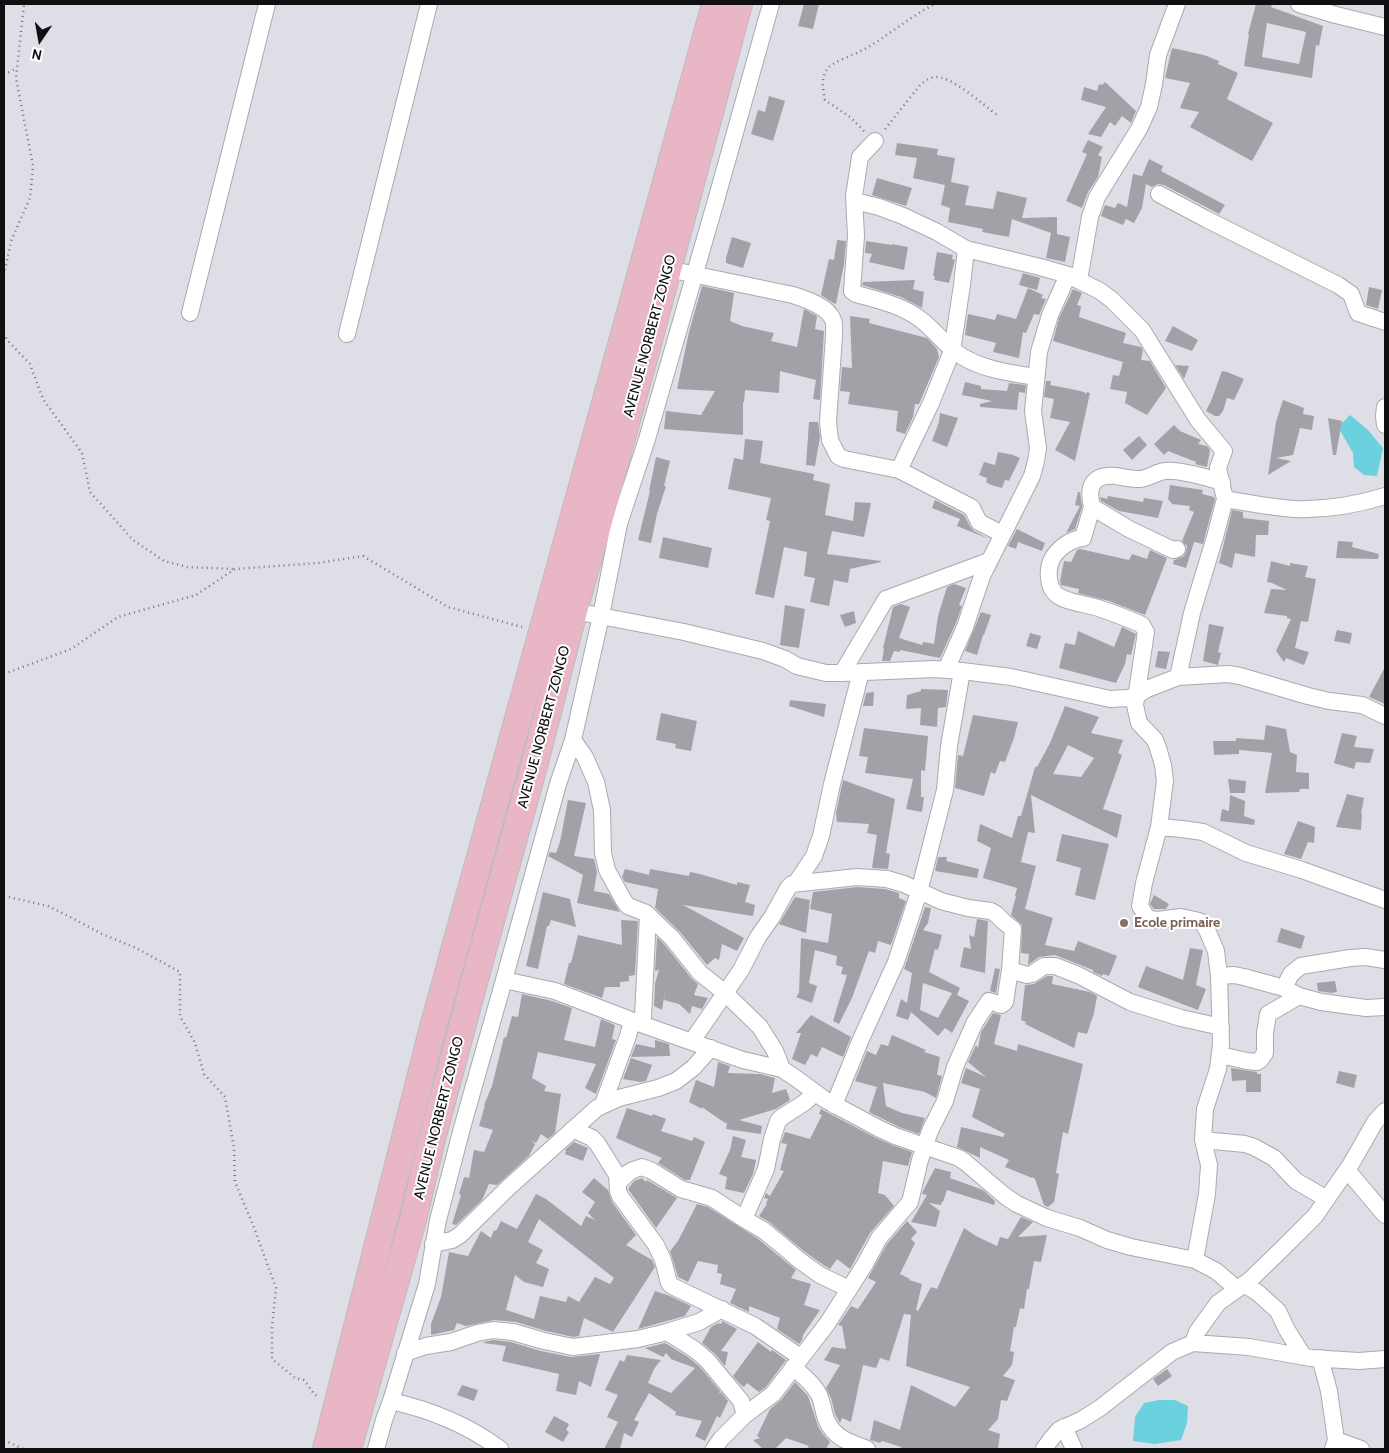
<!DOCTYPE html>
<style>
body{margin:0}
#map{position:relative;width:1389px;height:1453px;overflow:hidden;background:#dedfe6;font-family:Cabin,sans-serif}
canvas{display:block}
.frame{position:absolute;inset:0;border:5px solid #0f1012;pointer-events:none}
.north{position:absolute;left:15px;top:15px;width:50px;height:50px;-webkit-text-stroke:4px #fff;paint-order:stroke;rotate:192deg;font-size:14px;font-weight:700;line-height:20px;text-align:center;color:#0f1012}
.north::after{content:'';display:block;margin:auto;width:18px;height:22px;background:#0f1012;clip-path:polygon(50% 0,100% 100%,50% 72%,0 100%)}
</style>
<div id="map">
<canvas width="1389" height="1453"></canvas>
<div class="frame"></div>
<div class="north">N</div>
</div>
<script>
const ctx = document.querySelector('canvas').getContext('2d');
ctx.lineJoin = 'round';
function fill(path, color) {
  ctx.fillStyle = color;
  ctx.fill(path, 'evenodd');
}
function strokePath(path, color, width, dash) {
  ctx.strokeStyle = color;
  ctx.lineWidth = width;
  ctx.lineCap = dash ? 'butt' : 'round';
  ctx.setLineDash(dash || []);
  ctx.stroke(path);
}
function drawText(font, color, halo, rows, align = 'center') {
  ctx.font = font + ' Cabin,sans-serif';
  ctx.lineWidth = 4;
  ctx.setLineDash([]);
  ctx.textBaseline = 'middle';
  ctx.strokeStyle = halo;
  ctx.fillStyle = color;
  for (const [text, x, y, turn = 0] of rows) {
    ctx.save();
    ctx.translate(x, y);
    ctx.rotate((+turn || 0) * Math.PI / 180);
    ctx.textAlign = isNaN(turn) ? turn : align;
    if (halo) ctx.strokeText(text, 0, 0);
    ctx.fillText(text, 0, 0);
    ctx.restore();
  }
}
fill(new Path2D(`
 M1350,415l17,14 16,19 -6,28 -13,-1 -10,-8 -1,-14 -15,-26z
 M1159,1400h16l13,6 -1,17 -6,17 -26,4 -22,-3 2,-24 9,-14z`), '#6bd1de');
fill(new Path2D(`
 M804,4h15l-6,25 -15,-3z
 M1256,4h16l-1,3 52,19 -4,20 -3,-1 -4,33 -68,-12 5,-32h-1zM1267,23l39,9 -7,32 -37,-7z
 M1172,48l32,7 15,6 -1,3 20,9 -11,26 46,24 -21,38 -62,-34 9,-15 -19,-4 10,-25 -25,-5z
 M1105,82l31,29 -5,12 -9,-7 -7,10 -5,-4 -9,15 -13,-3 18,-27 -25,-7 3,-13 13,4 2,-7 3,1z
 M769,96l16,5 -12,40 -22,-7 7,-24 7,2z
 M1088,140l15,7 -5,8 4,2 -4,20 -10,15 -6,16 -16,-7 21,-47 -5,-2z
 M897,143l41,6 -1,6 18,3 -4,24 18,4 -4,19 28,4 4,-18 30,7 -5,20 35,-1v17l13,3 -5,25 -19,-4 5,-25 -39,-14 -3,18 -27,-5 1,-3 -35,-7 2,-14 -9,-3 4,-20 -32,-7 4,-20 -22,-3z
 M1149,159l14,7 -2,5 64,34 -6,9 -55,-29 -6,-1 -6,3 -6,-3 -4,24 -8,15 -8,-4 -3,6 -22,-9 4,-11 10,3 3,-5 9,4 6,-33 9,2z
 M877,178l35,10 -6,18 -34,-11z
 M732,237l19,6 -8,25 -17,-5v-5z
 M837,240l9,1 -2,23 -8,40 -3,-1 -12,-8 8,-36 5,1z
 M866,241l26,4v-1l16,3 -4,23 -35,-8 3,-8 -7,-1z
 M937,252l16,3 -1,4 3,1 -6,23 -15,-3 1,-4h-2z
 M1023,273l17,5 -3,12 -18,-5z
 M915,280l-2,9 11,3 -2,16 -21,-11 -39,-12 1,-3z
 M702,286l32,7 -4,28 12,5 32,7 -3,8 26,6 7,-38 13,7 -2,13 9,2 -4,69 -7,-1 3,-19 -36,-9 -1,22 -34,-3 -1,12h-1v33l-79,-6 2,-18 35,4 14,-24 -38,-2 12,-57z
 M1369,287l13,3 -4,19 -12,-4z
 M1028,288l15,7 -2,3 5,1 -7,16 -5,-1 -8,19 -3,-1 -4,26 -26,-6 3,-9 -31,-8 3,-21 27,6 2,-6 19,5z
 M1073,289l9,4 -5,12 4,1 -2,11 47,16 -3,10 18,4 2,3 -2,10 9,1 16,27 -19,27 -22,-12 2,-11 -17,-3 3,-14 6,1 4,-14 -70,-21 6,-23z
 M850,316l20,3 -1,4 58,15 10,11 2,8 -20,47h-4l-2,13 -8,17 -9,-3 2,-20 -50,-7 2,-12 -10,-1 2,-24 10,1z
 M1173,326l25,14 -6,11 -27,-10z
 M1175,365l14,1 -5,13z
 M1222,371l5,1 17,7 -10,21 -7,-2 -4,13 -4,5h-4l-9,-5 5,-10z
 M1046,381h5l-1,4 26,5 8,2 2,2 1,-2 3,1 -15,68 -20,-11 15,-28 -20,-4 4,-19 -10,-2z
 M965,382l16,4v3l26,2 2,-8 17,2 -1,8 -6,-1 -2,18 -37,-3v-3l12,-3 -30,-6z
 M1283,400l21,8 -1,6 11,2 -2,14 -12,-2 -7,27 -17,3 15,3 -23,14 8,-53z
 M940,413l18,5 -11,29 -15,-6 7,-19z
 M1328,418l14,3 -6,34h-3z
 M809,422h9l2,15 -5,29 -9,-1z
 M1174,425l6,6 21,9 -3,4 9,2 3,4 -3,17 -12,-3 1,-2 -28,-11 -4,4 -10,-11z
 M1139,436l8,9 -15,15 -9,-10z
 M745,439l18,2 -3,22 54,11 -1,6 17,4 -5,31 28,6 2,-19 16,1 -7,34 -32,-6 -5,23 54,7v1l-31,7 -2,14 -14,-3 -5,26 -19,-4 5,-24 -11,-2 3,-24 -23,-5 -10,51 -19,-4 15,-73 -4,-1 5,-22 -43,-9 6,-31 9,2z
 M998,452l15,3 7,3 -11,23 -4,-1 -3,8 -11,-3 -5,-3 1,-4 -8,-3 5,-13 11,3z
 M656,457l14,4 -6,25h2l-9,28 -6,29 -13,-3 12,-49h-1z
 M1170,485l33,5 -1,4 12,3 1,2 -12,45 -9,-2 -8,26 -13,-4 1,-4 10,-4 2,-4 1,-6 -5,-5 12,-29 -5,-2 1,-4 -18,-2 -4,-5z
 M1078,492h2l2,15 -7,22 -9,4 14,-27 -5,-1z
 M1108,496l35,6 1,-4 19,3 -5,17 -39,-7 -18,-10 -1,-4 7,2z
 M935,500l29,15 6,11 4,5 15,8 -32,-13 3,-7 -28,-11z
 M1232,510l11,2v6l26,3 -1,14h-12l-1,22 -20,-4 -3,15 -13,-5z
 M1017,529l28,14 -3,8 -24,-9 -2,7 -8,-3z
 M663,537l49,11 -4,20 -49,-10z
 M1338,541l15,1 -1,5 27,7 -1,5 -42,-1z
 M1080,549l49,11 3,-6 15,5 3,-9 17,8 -22,57 -36,-14 -31,-8 1,-4 -18,-4 -1,-4 4,-20 7,1 6,-12z
 M1271,561l19,5v-3l18,3 -3,11 11,2 -8,43 -7,-1 -6,27 14,4 -5,13 -18,-7 -2,4 -8,-11 15,-32 -4,-1v-2l-23,-3 7,-24 16,1 -15,-7 -5,-1z
 M954,584l12,4 -7,17 3,1 -6,17 -16,35 -40,-8v2l-6,-1 -4,10h-8l2,-12 -1,-1 10,-41 8,-3 9,3 -11,31 23,7 1,-3 11,2 4,-28 9,-29z
 M785,605l20,4 -6,39 -19,-3z
 M854,611l2,12 -11,4 -5,-12z
 M981,612l10,3 -7,20h-1l-6,20 -12,-4z
 M1209,624l15,3 -6,25 3,1 -3,12 -15,-4z
 M1122,627l14,7 -5,21 -4,-1 -2,10 -9,19 -57,-15 6,-25 10,2 3,-14 36,16z
 M1337,630l15,3 -2,11 -16,-3z
 M1030,633l11,3 -4,13 -11,-3z
 M1158,651l12,1 -4,17 -11,-2z
 M1385,667v37l-16,-7z
 M921,689l27,1 -2,17 -8,1 -1,19 -17,-2 1,-17 -15,1 1,-14 14,-4z
 M874,692l-1,14h-10l3,-13z
 M790,700l36,4 -2,13 -35,-11z
 M1065,706l34,11 -8,16 32,7 -5,13 4,2 -19,54 19,6 -5,23 -86,-43 4,38 -7,-1 -7,30 15,4 -11,43 28,9 -8,27 29,6 4,-10 39,15 -8,20 -6,-2 -1,2 -9,-4v-2l-38,-15 -16,2 -11,8 1,-11 -8,-1 1,-28 -11,-10 5,-19h-1l2,-8 -34,-10 8,-30 -14,-7 3,-17 32,14 6,-22h3l14,-49h2l13,-24zM1068,745l26,13 -13,19 -28,-3z
 M661,713l36,8 -6,30 -16,-3 1,-4 -20,-4z
 M973,715l45,7 -4,16 -9,24 -5,-1 -5,13 -4,-2 -7,24 -29,-8 3,-33 5,1z
 M1266,725l20,4 4,23 7,3 -1,17 13,1v16h-9l-1,3 -34,1 7,-40 -33,-3v4l-25,1 -1,-14h23v-3l28,2z
 M864,728l64,8 -3,35 -4,-1v27h3l-2,15 -16,-3 7,-30 -48,-6 3,-16 -9,-1z
 M1342,733l15,3 -3,11 20,2 -4,14 -14,-1 -2,7 -20,-6z
 M1228,779l18,2 -1,12h-15z
 M843,780l52,19 -9,54 4,1 -2,15 -16,-1 5,-33 -10,-2 2,-9 -32,-2 -1,-9z
 M1347,794l17,4 -3,16h1l-1,16 -25,-3z
 M1230,795l15,6 -1,15 11,4 -1,5 -34,-4 2,-12 7,2z
 M568,800l18,3 -12,53 20,3 3,13 -3,19 15,3 11,18 -43,-9 6,-28 -35,-19 2,-4 6,1 4,-11z
 M1298,821l17,6 -1,16 -6,-1 -7,17 -17,-5z
 M1062,834l47,10 -14,56 -20,-5 6,-27 -25,-7z
 M938,857h9l-1,4 33,8 -2,9 -42,-7z
 M625,869l24,6 1,-6 39,7 1,-4 10,2 37,11v-3l13,3 -5,17 10,3 -2,11 -70,-11 61,33 -7,13 -15,-7 -3,16 -4,-2 -8,7 -27,-33 -25,-24 3,-19 -33,-7 -3,-5z
 M857,887l28,2 14,4v5l7,3 -15,44 -13,-4 -3,12 -6,-2 -17,47 -13,26 -6,-3 14,-46 -6,-1 2,-7 -7,-2 1,-9 -22,-6 -6,33 8,3 -5,17 -16,-6 3,-4 2,-55 27,5 4,-29 -22,-5 3,-17z
 M543,892l27,7 6,28 -25,-7 -2,6h-2l-9,43 -12,-3z
 M1154,895l15,9 -3,5h-12l-4,-5z
 M795,897l15,3 -4,33 -27,-9z
 M925,907l6,1 -3,15 -5,7 19,5 -4,15 -3,-1 -6,23 31,16 -3,7 -2,-1 14,7 -17,32 -7,-5 -7,8 -27,-24 -3,8 -12,-4 5,-17 6,4 5,-30 -8,-4zM923,983l29,10 -14,25 -18,-8z
 M977,919l11,2 -3,52 -25,-6 4,-20 7,2 -2,-14 5,2z
 M621,920l17,1 -3,54 -6,1v5l-9,1v5h-15l-3,11 -38,-14 5,-21h2l7,-28 44,10z
 M1281,928l24,8 -4,13 -24,-7z
 M657,937l8,8 27,34 6,5 -4,11 14,3 -6,11 -10,-3 -2,8 -11,-10 -15,-4 1,-9 -3,19 -8,-4 1,-23 4,-13 -4,1z
 M1190,948l13,2 -7,35 10,4 -8,21 -60,-23 8,-21 37,14z
 M995,968l5,1 -4,24 -6,-2z
 M1047,976h6l-1,8 38,8 7,4 -3,17 -7,21 -9,-2 -4,16 -49,-24 1,-2 -5,-2 4,-35 9,-1z
 M1335,981l2,11 -6,1 -13,-2 -1,-8z
 M522,994l30,7 20,7 -8,32 31,7 6,-28 14,6 -3,14 4,1 -20,54 -11,-6 11,-24 -58,-12 -6,26 14,8 -2,5 17,3 -6,39 -7,6 -7,-5 -5,9 -4,-2 3,3 -6,12 -32,29 -8,-1 -7,16 -26,25 -4,-1 9,-29 -2,-1 5,-17 5,1 5,-28 10,2 9,-22 -14,-4 6,-21h-1l8,-19 12,-49 2,1 6,-22 6,1z
 M993,1013l8,2 -7,29 23,7 1,-7 65,20 -15,70 -5,-2 -7,41 3,1 -5,28 -6,5 -4,-2 -9,-26 -2,-2 -1,1 -27,-11 4,-7 -29,-13v11l-23,-11 4,-20 42,10 2,-3 -33,-17 8,-28 -19,-6 5,-15 20,9 -18,-15 8,-17 2,3 3,-16z
 M811,1015l40,22 -8,20 -21,-10 -5,10 -6,-3 -6,11 -13,-6 9,-26h-5z
 M892,1035l34,15 -2,2 16,5 -3,18 5,1 -6,22 -11,-6 -42,-9 3,23 16,7 23,5 -6,16 -20,-7 -30,-15 8,-25 -22,-6 12,-30 9,4 5,-11 7,2z
 M655,1040l14,4 1,12 -39,1 5,-13 19,4z
 M631,1058l21,7 -6,16 -6,1 -17,-3z
 M718,1062l12,4 -2,7 32,1 15,4 -3,15 14,-4 4,11 -14,9 -37,11 23,6 -1,8 -35,-5 1,-6h-2l-23,-16v2l-13,-7 7,-22 18,7 3,-18z
 M1231,1068l26,4v2h4v18h-15v-12l-14,1z
 M1339,1071l18,4 -3,13 -18,-5z
 M627,1108l25,8 1,-2 13,5 -5,12 31,10 2,-4 11,5 -15,38h-5l-27,-17 4,-5 -46,-20z
 M821,1109l53,28 18,8 20,7 -4,14 -25,-5 -5,32 7,2 9,11 -24,27 -20,36 -13,-10 -7,10 -5,-3 -20,-14 -36,-30 -10,-6 8,-12h-1l2,-5 -4,-1 2,-5 4,3 14,-25 -4,-1 7,-26 -6,-1 4,-11 25,7 12,-24 -3,-1z
 M733,1136l13,4 -5,17 15,3 -3,14 -9,19 -19,-4 2,-12 -8,-3 11,-24z
 M574,1142l14,6 -5,13 -18,-7 1,-3 -1,-1z
 M935,1168l16,4 -1,6 33,12 12,11 -1,4 -47,-15 -4,12 -1,-1 -1,4 -12,-2 11,8 -4,16 -25,-5 16,-27 -5,-1 1,-3z
 M594,1178l14,12 4,12 24,33 -10,10 26,15 3,7 -42,65 -29,-14 -5,18 -6,1 -27,-6 -30,-9 -22,-2 -28,6 -9,-3 -3,7 -23,5v-11l10,-27 8,-45 19,4 13,-25 10,7 3,-8 2,1 5,-10 16,8 19,-35 10,5 35,27 5,-10 9,4 -7,-7 7,-11 -13,-10zM539,1219l75,59 -4,6 -15,-7 -16,25 -11,-6 -2,6 -26,-6 -6,23 -28,-9 9,-35 9,7 19,5 6,-18 -13,-6 7,-13 -15,-8z
 M642,1178l4,4 1,-2 30,18 -21,30 -28,-39 6,-8z
 M697,1204l11,3 49,31 39,32 -5,8 20,6 -7,21 16,5 -17,25 -1,5 -3,4 -22,-15 3,-11 -31,-12v6l-19,-9 6,-14 -16,-5 2,-10 -5,-1 1,-8 -20,-4 -10,21 -10,-5 -8,-26 8,-10z
 M1021,1217l12,5 -15,15 29,-2 -6,27 -7,-1 -5,28h-2l-3,20 -4,-1 -4,19h-2l-4,24 4,1 -2,13 -9,11 12,4 -8,21 -6,-1 -3,19 -10,11 12,4 -2,15h-97v-2l-19,-6 -2,2 -10,-3 4,-20 26,10 11,-45 44,22 15,-20 -64,-21 5,-51 -7,-1 -15,47 -9,-3 -4,10 -13,-3 -12,57 -9,-4 -2,5 -5,-9 -4,-16 -5,-10 14,-23 -16,-5 8,-13 14,2 -4,-23 -4,-1 13,-19 7,3 18,-27 -8,-4 19,-34 20,-23 10,11 -6,7 4,4 -15,31 10,5 -1,1 13,4 -6,26 2,1 13,-24 6,2 27,-61 12,8 21,10 3,-9 8,2z
 M655,1291l15,5 21,10 -6,10 -47,13z
 M722,1321l15,8 -16,22 7,1 -3,14 -10,-12 -13,-11 9,-16 7,-4 3,1z
 M493,1340l18,2 30,9 30,6 29,-3 -9,33 -12,-6 -3,14 -20,-4 3,-17 -57,-13 4,-15 -22,-3v-1z
 M758,1342l13,10 1,-2 14,10 -20,27 -7,5 -12,-9 -3,4 -4,-3 -7,-8z
 M665,1343l23,14 12,10 20,24 -1,3 2,-2 7,9 -8,17 -3,-2 -12,25 -10,-5 7,-15 -27,-6 1,-3 -27,-19 -15,27 5,2 -7,15 -8,-4 -4,16h-16l14,-27 -11,-5 11,-22 -13,-5 15,-30 4,2 3,-7 34,5 -7,9 -6,14 23,10 24,-25 -24,-9 -5,-6 -3,4 -18,-9z
 M1167,1369l5,7 -14,10 -5,-7z
 M795,1382l13,14 10,30 4,7 8,9 -4,7h-19l2,-3 -23,-8 -11,11h-12l-10,-9 7,-2 -3,-2 13,-27 11,-9z
 M462,1385l16,5 -4,11 -17,-6z
 M554,1416l15,8 -3,6 3,2 -6,10 -18,-10z`), '#a1a2a8');
const minor = new Path2D(`
 M1299,4l37,11 49,12
 M875,141l-15,16 -6,39 2,40 -4,55 4,3c22,6 45,11 64,25 15,11 26,28 43,38 22,13 48,16 73,20
 M1159,194l47,25 132,66 13,9 7,19 27,9
 M855,201l24,6 24,9 34,16 29,17 74,18 28,8 32,16 12,9 30,30 56,90 26,31 -6,17 7,31 -10,38 -23,76 -14,64
 M966,249l-4,36 -10,66 -21,52 -32,67 70,36 3,2 7,14 23,12
 M668,269l125,26c12,4 35,11 40,25 2,4 1,11 1,16l-6,86 2,18 8,16 6,3 55,11
 M1079,280l11,-63 7,-20 42,-68 10,-22 5,-23 4,-29 19,-51
 M190,313l77,-309
 M347,334l82,-330
 M1385,407l-1,9 1,9
 M1225,499c23,4 45,8 69,10 30,1 62,-4 91,-13
 M1092,507l-9,31c-12,1 -25,10 -31,21 -5,10 -5,28 5,36 10,8 32,9 44,14 13,4 25,9 37,14l4,2 4,7 -11,73 4,18 16,17 3,8 5,17 2,16 -6,46 -15,56 -4,23 6,10 4,3 8,1 23,-3 18,4 4,3 4,6 9,21 3,25 2,68 -3,25 -13,40 -2,31 42,4 9,3 20,11 22,23 31,18
 M1177,549l-4,1 -44,-21 -37,-22c-5,-20 0,-33 24,-31 7,1 15,3 23,3 9,0 17,-7 26,-8 12,-2 44,7 57,11
 M574,611l110,21 79,19 22,8 12,7 29,7h16l92,-4 28,2 49,6 99,22 17,-1 9,-2 11,-7 31,-12 50,-3 12,2 68,20 21,5 33,4 23,11
 M946,670l19,-43 17,-51 50,-100 4,-15 2,-13 -5,-37 6,-59 11,-37 18,-40
 M842,673l44,-74 103,-38
 M573,740l12,17 11,25 6,28 1,43 4,17 17,31 4,5 18,7 4,4 22,21 28,35 24,19 36,35 15,24 7,18
 M1159,827l23,2 21,3 43,21 56,17 83,30
 M796,883l18,-27 7,-20 11,-52 29,-112
 M1010,970l17,5 5,-1 12,-8h11l23,9 52,27 51,16 40,9
 M1219,976l15,-1 10,2 40,11 15,8 22,6 45,6 19,-1
 M504,980l51,11 86,33 102,36 39,9 15,10 27,20 54,29 17,8 64,22 6,4 40,34 12,8 30,14 33,10 27,12 24,7 64,13 21,11 21,18
 M1284,988l7,-14 10,-8 49,-8 15,-1 20,3
 M641,1024l2,-7 5,-102
 M692,1041l49,-71 17,-33 14,-20 16,-29 4,-4 65,-7 30,2 17,5 37,17 27,7 23,3 5,3 8,8 9,7 -3,41 -5,32 -4,3 -12,-4 -14,21 -20,45 -10,34 -15,30 -10,29 -10,42 -31,36 -14,26 -38,60 -54,70 -28,21 -24,24 -7,10
 M1220,1055l27,6 10,1 3,-2 5,-7v-20l3,-19 31,-18
 M603,1104l25,-68 4,-15
 M834,1105l27,-66 35,-77 23,-70 26,-102 4,-44 13,-75
 M573,1129l19,9 5,5 20,32 1,16 2,5 36,49 7,15 6,23 3,3 83,40 45,31
 M1347,1170l38,45
 M618,1183l10,-10 5,-3 9,-3 10,4 29,18 31,9 32,21 19,11 21,17 15,13 21,15 29,14
 M744,1219l22,-50 6,-30 6,-18 4,-4 22,-14 11,-10
 M433,1244l19,-4 8,-5 49,-48 88,-79 22,-10 39,-10 18,-7 17,-13 18,-20
 M1195,1260l12,-66 1,-15 1,-14 -6,-25
 M1244,1284l14,9 20,18 9,19 17,27
 M667,1332l32,-10 23,-13
 M1193,1343l56,4 62,11 48,3 26,-2
 M405,1353l21,-7 25,-4 26,-9 16,-3 20,2 31,9 29,6 65,-8 29,-7 27,17 13,11 34,41 4,14
 M1320,1358l9,33 7,49 -3,9
 M793,1367c9,8 21,17 26,28 4,8 4,18 8,26 7,17 24,22 40,28
 M391,1401c40,9 77,24 109,48
 M1064,1427l10,22
 M1336,1440l25,9
 M376,1449l8,-29 7,-19 36,-117 11,-64 24,-92 42,-148 54,-196 15,-44 28,-124 18,-92 28,-85 68,-235 56,-200
 M1044,1449l7,-10 8,-9 22,-10 19,-12 72,-56 21,-9 4,-11 21,-29 32,-23 36,-35 29,-29 36,-52 24,-42 10,-11`);
const primary = new Path2D(`
 M326,1449l106,-418 283,-1027
 M348,1449l65,-229 19,-81 47,-175 55,-198 40,-155 74,-267 91,-340`);
strokePath(minor, '#a9aab0', 18);
strokePath(primary, '#bcbcbd', 28);
strokePath(new Path2D(`
 M4,75l13,-7
 M885,129l36,-45c4,-3 8,-6 14,-7 15,-2 49,28 62,38
 M864,131l-14,-14 -25,-17c-2,-10 -5,-24 4,-33 5,-5 26,-13 34,-17 25,-14 46,-33 72,-46
 M4,275l7,-34 19,-43 3,-32 -17,-88 8,-74
 M4,333l3,7 23,24 13,35 39,54 8,39 43,48 31,21 23,6 46,2
 M4,674l67,-25 47,-32 78,-22 39,-26 83,-6 45,-7 85,51 74,20
 M4,896l44,10 26,13 28,15 34,14 44,24v44l15,27 9,31 21,23 9,51 1,34 18,43 23,63 -4,39v32l23,19 9,2 11,15 4,1
 M4,1440l19,9`), '#74757a', 2.5, [1, 4]);
strokePath(minor, '#fff', 16);
strokePath(primary, '#e9b6c5', 26);
for (const [x, y, r, color] of [
 [1124,923,5,"#8d6e63"]
]) {
  const dot = new Path2D();
  dot.arc(x, y, r, 0, 2 * Math.PI);
  ctx.fillStyle = color;
  ctx.fill(dot);
  strokePath(dot, '#fff', 2);
}
drawText('14px', '#0f1012', '#fff', [
 ["AVENUE NORBERT ZONGO",650,336,-75],
 ["AVENUE NORBERT ZONGO",544,727,-75],
 ["AVENUE NORBERT ZONGO",439,1118,-76]
]);
drawText('bold 14px', '#785e54', '#fff', [
 ["Ecole primaire",1134,923]
], 'left');
</script>
